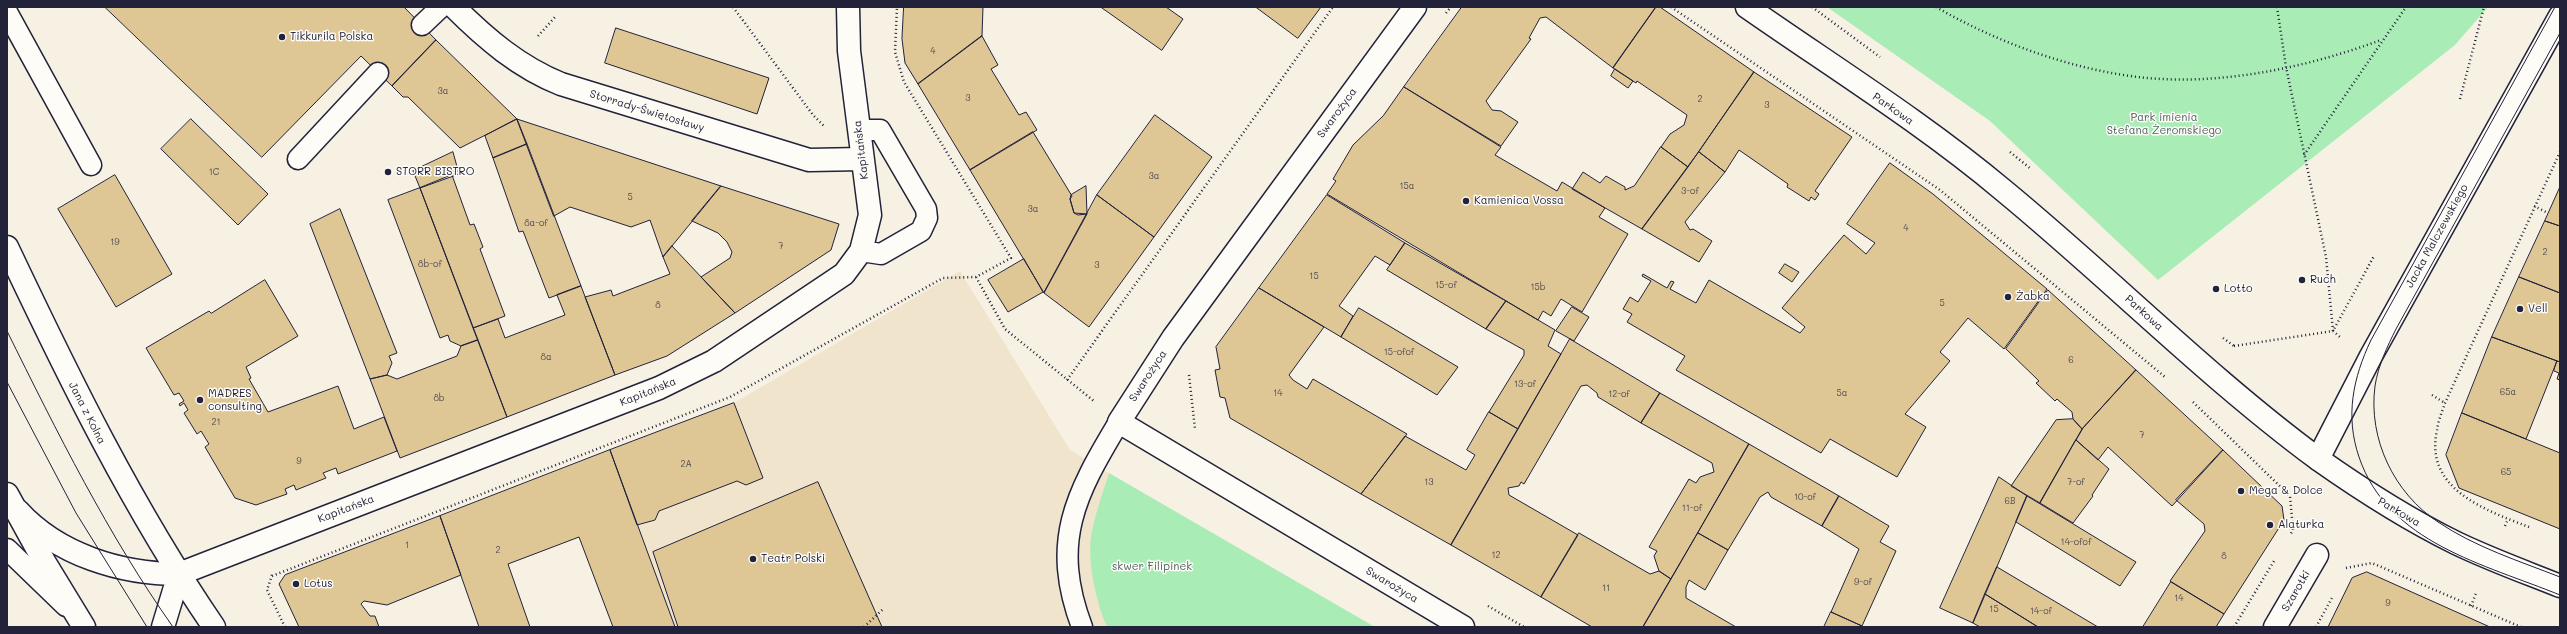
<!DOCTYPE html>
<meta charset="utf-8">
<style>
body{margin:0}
#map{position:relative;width:2567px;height:634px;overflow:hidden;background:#f7f1e3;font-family:Mali,sans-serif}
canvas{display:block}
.frame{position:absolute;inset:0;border:8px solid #22223b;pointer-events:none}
</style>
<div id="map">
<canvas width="2567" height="634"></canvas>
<div class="frame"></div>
</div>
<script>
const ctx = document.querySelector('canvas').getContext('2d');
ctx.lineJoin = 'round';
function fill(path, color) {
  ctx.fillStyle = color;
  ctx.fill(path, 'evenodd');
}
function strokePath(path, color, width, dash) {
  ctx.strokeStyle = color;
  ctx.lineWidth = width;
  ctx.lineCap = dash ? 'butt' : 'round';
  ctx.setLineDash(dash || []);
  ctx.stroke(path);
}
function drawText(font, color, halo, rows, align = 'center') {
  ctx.font = font + ' Mali,sans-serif';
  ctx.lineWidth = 3;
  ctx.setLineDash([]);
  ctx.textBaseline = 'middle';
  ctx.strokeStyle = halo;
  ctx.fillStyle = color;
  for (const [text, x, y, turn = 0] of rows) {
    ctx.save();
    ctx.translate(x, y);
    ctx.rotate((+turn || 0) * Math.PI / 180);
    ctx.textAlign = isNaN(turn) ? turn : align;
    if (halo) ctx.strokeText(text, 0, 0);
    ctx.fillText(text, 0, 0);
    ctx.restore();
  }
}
fill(new Path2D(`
 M960,271l110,179 39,23 -17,59 2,52 13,43h-432l-38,-102 18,-5 4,-9 78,-30 9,4 17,-7 -29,-75z`), '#f0e4cc');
fill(new Path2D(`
 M1827,7h661l-33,38 -297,235 -168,-159z
 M1109,473l266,154h-268c-11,-25 -21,-69 -15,-96 4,-19 11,-39 17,-58z`), '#aaecb6');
const building = new Path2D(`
 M105,7h299l32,33 -44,46 -31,-30 -99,101z
 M904,7h79l-1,29 -64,48 -13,-21 -3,-24z
 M1101,7h65l17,12 -21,31z
 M1256,7h65l-23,31z
 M1462,7h194l-43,61 -67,-51 -6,1 -11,20 2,1 -45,62 6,9 9,1 17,11 -17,24 -97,-59z
 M1656,7h4l94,65 -66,95 -27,-20 9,-13 14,-9 3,-10 -50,-34 -1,2 -23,-15z
 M616,28l153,50 -12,36 -152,-51z
 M982,36l16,29 -7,4 28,46 7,-3 11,18 -67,40 -52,-86z
 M436,40l81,79 -57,29 -52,-51h-5l-11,-11z
 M1615,69l18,12 -5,7 -17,-12z
 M1754,72l98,65 -37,54 4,3 -4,6 -4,-3 -2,4 -22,-14 1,-3 -49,-34 -14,22 -26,-20z
 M1404,87l97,60 -6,8 62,36 5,-9 43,26 -6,9 29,17 -46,78 -21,-13 -10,17 -8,-5 -5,9 -211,-126 9,-13 -3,-2 20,-34 30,-29z
 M1155,115l57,42 -58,80 -57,-42z
 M191,119l77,75 -30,31 -77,-76z
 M517,119l204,67 -58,71 -13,-37 -19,7 -61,-20 -16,9z
 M517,119l10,25 -34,14 -8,-22z
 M1033,132l39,64 -2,3 4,14 13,1 -43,79 -74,-123z
 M527,144l54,142 -32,12 -26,-67 -4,1 -26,-74z
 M1661,147l27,20 -46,62 -70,-40 11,-17 17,11 6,-7 19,11v3l9,-4z
 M453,152l6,22 -39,14 -7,-17z
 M1699,152l26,20 -40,50 5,8 3,-1 19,12 -13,21 -57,-33z
 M1890,163l43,31 114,95 -43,60 -36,-31 -28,34 10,9 -45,53 21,13 -29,50 -67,-38 -9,14 -145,-83 9,-14 -58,-34 5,-8 -9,-5 7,-12 8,5 13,-21 -9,-5 1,-2 24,14 4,-7 3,1 -4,7 26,14 13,-23 91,53 5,-6 -23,-19 62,-73 22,19 9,-11 -28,-19z
 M115,175l57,99 -56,33 -58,-98z
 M452,175l18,50 4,-1 9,23 -3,2 25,67 -32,12 -53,-140z
 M721,186l118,38 -8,26 -96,63 -34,-36 29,-19 2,-6 -5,-10 -9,-9 -26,-12z
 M1086,186l1,28 -9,1 -4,-2 -4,-14 1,-4z
 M2560,187v39l-15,-5z
 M420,188l58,152 -17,6 -11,-5 -2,-6 -8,3 -52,-138z
 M1097,195l57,42 -65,90 -45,-34z
 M1327,195l78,48 -15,22 -15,-9 -36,50 14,10 -12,21 -82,-49z
 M340,209l57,144 -8,3 3,7 -5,12 -17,4 -60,-155z
 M2545,221l15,5v67l-41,-16z
 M1405,243l101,58 -20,28 -99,-59z
 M672,246l63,67 -68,43 -52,19 -30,-78 26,-7 2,6 57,-22 -7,-17z
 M1024,259l19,33 -35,20 -20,-32z
 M1785,264l14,8 -7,10 -13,-9z
 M2519,277l41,16v69l-68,-25z
 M265,280l33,56 -52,31 5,11 -2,1 19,33 70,-26 16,43 30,-12 13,34 -59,23 -2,-6 -13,5 3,5 -30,12 -2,-5 -9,4 2,5 -31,11 -21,-7 -30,-51 4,-3 -8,-13 -4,3 -13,-21 4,-3 -4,-7 -4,3 -1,-2 5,-3 -5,-8 -5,2 -28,-47 63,-37 2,2z
 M581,286l34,89 -108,42 -34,-89 25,-9 7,19 60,-23 -8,-20z
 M1259,288l65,39 -35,48 4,5 14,9 6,-10 94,55 -46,60 -131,-76 -5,-20 -5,-1 -5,-27 5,-1 -4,-22z
 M2048,290l88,80 -54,59 -9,-10 -1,-7 -15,-13 -2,2 -19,-18 3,-2 -33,-32z
 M1506,301l49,29 -7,16 13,8 -43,75 -29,-17 35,-57v-5l-38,-21z
 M1572,307l17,10 -15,24 -18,-10z
 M1359,308l99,59 -21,28 -96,-58z
 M2492,337l65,24 -31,78 -64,-26z
 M1570,339l90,54 -19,30 -43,-26 -1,-4 -10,-8 -6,1 -57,98 -3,-2 -2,4 -11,2 1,7 69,40 -37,62 -90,-52z
 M478,340l29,77 -107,41 -30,-79 17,-4 10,4 60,-23 4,-10z
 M2557,361l3,1v18l-3,-1 2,-6 -5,-2z
 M2136,370l87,80 -51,56 -64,-59 -10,13 -22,-20 7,-12z
 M1660,393l89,51 -78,135 -12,-8 -5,-15 3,-5 -8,-4 40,-68 7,4 4,-6 14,-5 -2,-9 -71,-40z
 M734,403l29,75 -17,7 -9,-4 -78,30 -4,9 -18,5 -27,-75z
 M1489,412l29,17 -67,116 -90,-51 44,-58 61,34 9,-15 -8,-5z
 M2462,413l98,40v76l-101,-41 -13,-33z
 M2073,419l9,10 -42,74 -29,-17 45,-66z
 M2076,440l33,29 -17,26 1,1 -20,27 -33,-20z
 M1749,444l90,52 -17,30 -51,-29 -3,-5 -8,5 -32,53 -30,-17z
 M610,450l65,177h-62l-34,-90 -71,27 22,63h-51l-39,-111z
 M2223,450l59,56 2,14 -60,94 -54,-33 35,-50 -1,-7 -28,-24z
 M1999,477l28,19 -54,127 -33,-15z
 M818,482l64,145h-204l-25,-75z
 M1839,496l50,30 -9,16 16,9 -34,75 -31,-14 28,-63 -37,-23z
 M2027,496l109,66 -16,24 -104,-64z
 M440,516l21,59 -74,30 -23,-4 -3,3 9,12h5l4,11h-80l-20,-43 6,-9z
 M1579,533l71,41 9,-3 12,8 -28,48h-51l-51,-30z
 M1698,533l30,17 -23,40 -16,-10 -3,7v11l50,29h-93z
 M1997,567l101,60h-60l-53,-33z
 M2367,572l123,55h-162l24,-49z
 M2171,582l53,32 -8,13h-73z
 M1985,594l53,33h-58l-7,-4z
 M1831,612l31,14v1h-38z`);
fill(building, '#dec695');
strokePath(building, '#22223b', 1);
const service = new Path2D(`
 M7,12l84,153
 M422,25l19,-18
 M859,130h21l46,79 1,9 -6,13 -40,23 -20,-3
 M298,159l80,-86
 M7,549l59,57
 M1082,627c-32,-85 -7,-132 37,-205`);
const minor = new Path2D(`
 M454,7c32,32 65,60 107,77l248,76 53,-1
 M1415,7l-242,331 -54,84 344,205
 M1747,7c86,60 176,116 256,183 107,88 204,187 315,269
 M18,511c40,44 103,63 161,63l480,-186 55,-27 130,-87 17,-23 9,-36 -21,-164 -1,-44
 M163,627l16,-53
 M2275,627l42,-72`);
const tertiary = new Path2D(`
 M2560,16l-189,340 -53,103c44,31 89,60 138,84 33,16 69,29 104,43
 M7,247c62,131 125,260 207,380
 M7,494l38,69 39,64`);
strokePath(service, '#22223b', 23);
strokePath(minor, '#22223b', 25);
strokePath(tertiary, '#22223b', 25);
strokePath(new Path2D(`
 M733,7l80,108 12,12
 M1671,7l269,183 225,187
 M1812,7l68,50
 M1936,7c62,36 139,64 211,71 78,7 161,-11 234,-38
 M2277,7l9,60 40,190 7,74 41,-75
 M1446,13l5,-6
 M538,36l18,-20
 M2460,99l24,-92
 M2010,152l21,17
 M2304,155l102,-148
 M2534,206l14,7
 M976,277l29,52 90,73
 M2223,338l11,8
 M2234,346l99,-15 7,6
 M1189,375l6,54
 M1067,380l266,-373
 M2432,395l13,8
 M2193,402l97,94 3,34 -3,5
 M2505,526l3,-7
 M2529,527c-44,-17 -105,-38 -92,-97 1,-9 5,-18 8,-27l115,-251
 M2346,568l26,-5 149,64
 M272,575l-5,15 18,37
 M272,576l458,-179 213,-119 33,-1 35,-19 -107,-176 -9,-30 2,-45
 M1488,606l36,21
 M2471,606l5,-13
 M864,627l19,-18
 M2234,627l40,-66
 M2316,627l17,-31`), '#22223b', 2.5, [1, 3]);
strokePath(service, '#fdfcf7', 20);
strokePath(minor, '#fdfcf7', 22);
strokePath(tertiary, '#fdfcf7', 22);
strokePath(new Path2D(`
 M2555,7l-184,333c-18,38 -26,76 -12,117 29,86 125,107 201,138
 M2560,33l-164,296c-9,18 -18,37 -21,57 -7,53 19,107 63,136 37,25 81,39 122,55
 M7,331c50,101 101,204 166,296
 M7,382l69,131 71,114`), '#22223b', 1);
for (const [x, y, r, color] of [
 [282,37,4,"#22223b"],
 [388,172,4,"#22223b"],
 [1466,201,4,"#22223b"],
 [2302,280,4,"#22223b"],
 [2216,289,4,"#22223b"],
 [2008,297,4,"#22223b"],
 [2520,309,4,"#22223b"],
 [200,400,4,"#22223b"],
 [2241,491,4,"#22223b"],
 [2270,525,4,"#22223b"],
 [753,559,4,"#22223b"],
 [296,584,4,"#22223b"]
]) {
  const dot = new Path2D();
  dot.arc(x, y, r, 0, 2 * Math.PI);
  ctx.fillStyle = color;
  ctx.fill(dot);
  strokePath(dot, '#fdfcf7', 1.5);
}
drawText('9px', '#514b52', null, [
 ["4",933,51],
 ["3a",443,91],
 ["3",968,98],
 ["2",1700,99],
 ["3",1767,105],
 ["1C",214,172],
 ["3a",1154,176],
 ["15a",1407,186],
 ["3-of",1690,191],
 ["5",630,197],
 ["3a",1033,209],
 ["8a-of",536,223],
 ["4",1906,228],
 ["19",115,242],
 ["7",781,246],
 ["2",2545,252],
 ["8b-of",430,264],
 ["3",1097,265],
 ["15",1314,276],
 ["15-of",1446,285],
 ["15b",1538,287],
 ["5",1942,303],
 ["8",658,305],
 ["15-ofof",1399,352],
 ["8a",546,357],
 ["6",2071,360],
 ["13-of",1525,384],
 ["65a",2508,392],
 ["14",1278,393],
 ["5a",1842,393],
 ["12-of",1619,394],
 ["8b",439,398],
 ["21",216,422],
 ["7",2142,435],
 ["9",299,461],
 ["2A",686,464],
 ["65",2506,472],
 ["13",1429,482],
 ["7-of",2076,482],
 ["10-of",1805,497],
 ["6B",2010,501],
 ["11-of",1692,508],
 ["14-ofof",2076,542],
 ["1",407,545],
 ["2",498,550],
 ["12",1496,555],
 ["8",2224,556],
 ["9-of",1863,582],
 ["11",1606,588],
 ["14",2179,598],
 ["9",2388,603],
 ["15",1994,609],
 ["14-of",2041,611]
]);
drawText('11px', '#22223b', '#fdfcf7', [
 ["Tikkurila Polska",290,37],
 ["STORR BISTRO",396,172],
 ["Kamienica Vossa",1474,201],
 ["Ruch",2310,280],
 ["Lotto",2224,289],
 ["Żabka",2016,297],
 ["Vell",2528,309],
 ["MADRES",208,394],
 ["consulting",208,407],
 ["Mega & Dolce",2249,491],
 ["Alaturka",2278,525],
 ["Teatr Polski",761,559],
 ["Lotus",304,584]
], 'left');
drawText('11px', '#22223b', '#fdfcf7', [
 ["Parkowa",1893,109,35],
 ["Storrady-Świętosławy",647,111,17],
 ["Swarożyca",1337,113,-54],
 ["Kapitańska",861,150,-97],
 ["Jacka Malczewskiego",2437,236,-61],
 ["Parkowa",2144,313,42],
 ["Swarożyca",1148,376,-57],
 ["Kapitańska",648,392,-22],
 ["Jana z Kolna",87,413,63],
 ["Kapitańska",346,509,-21],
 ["Parkowa",2399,512,30],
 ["Swarożyca",1392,585,31],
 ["Szarotki",2296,591,-60]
]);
drawText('11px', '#4b5f60', '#fdfcf7', [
 ["Park imienia",2164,118],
 ["Stefana Żeromskiego",2164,131],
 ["skwer Filipinek",1152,567]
]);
</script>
